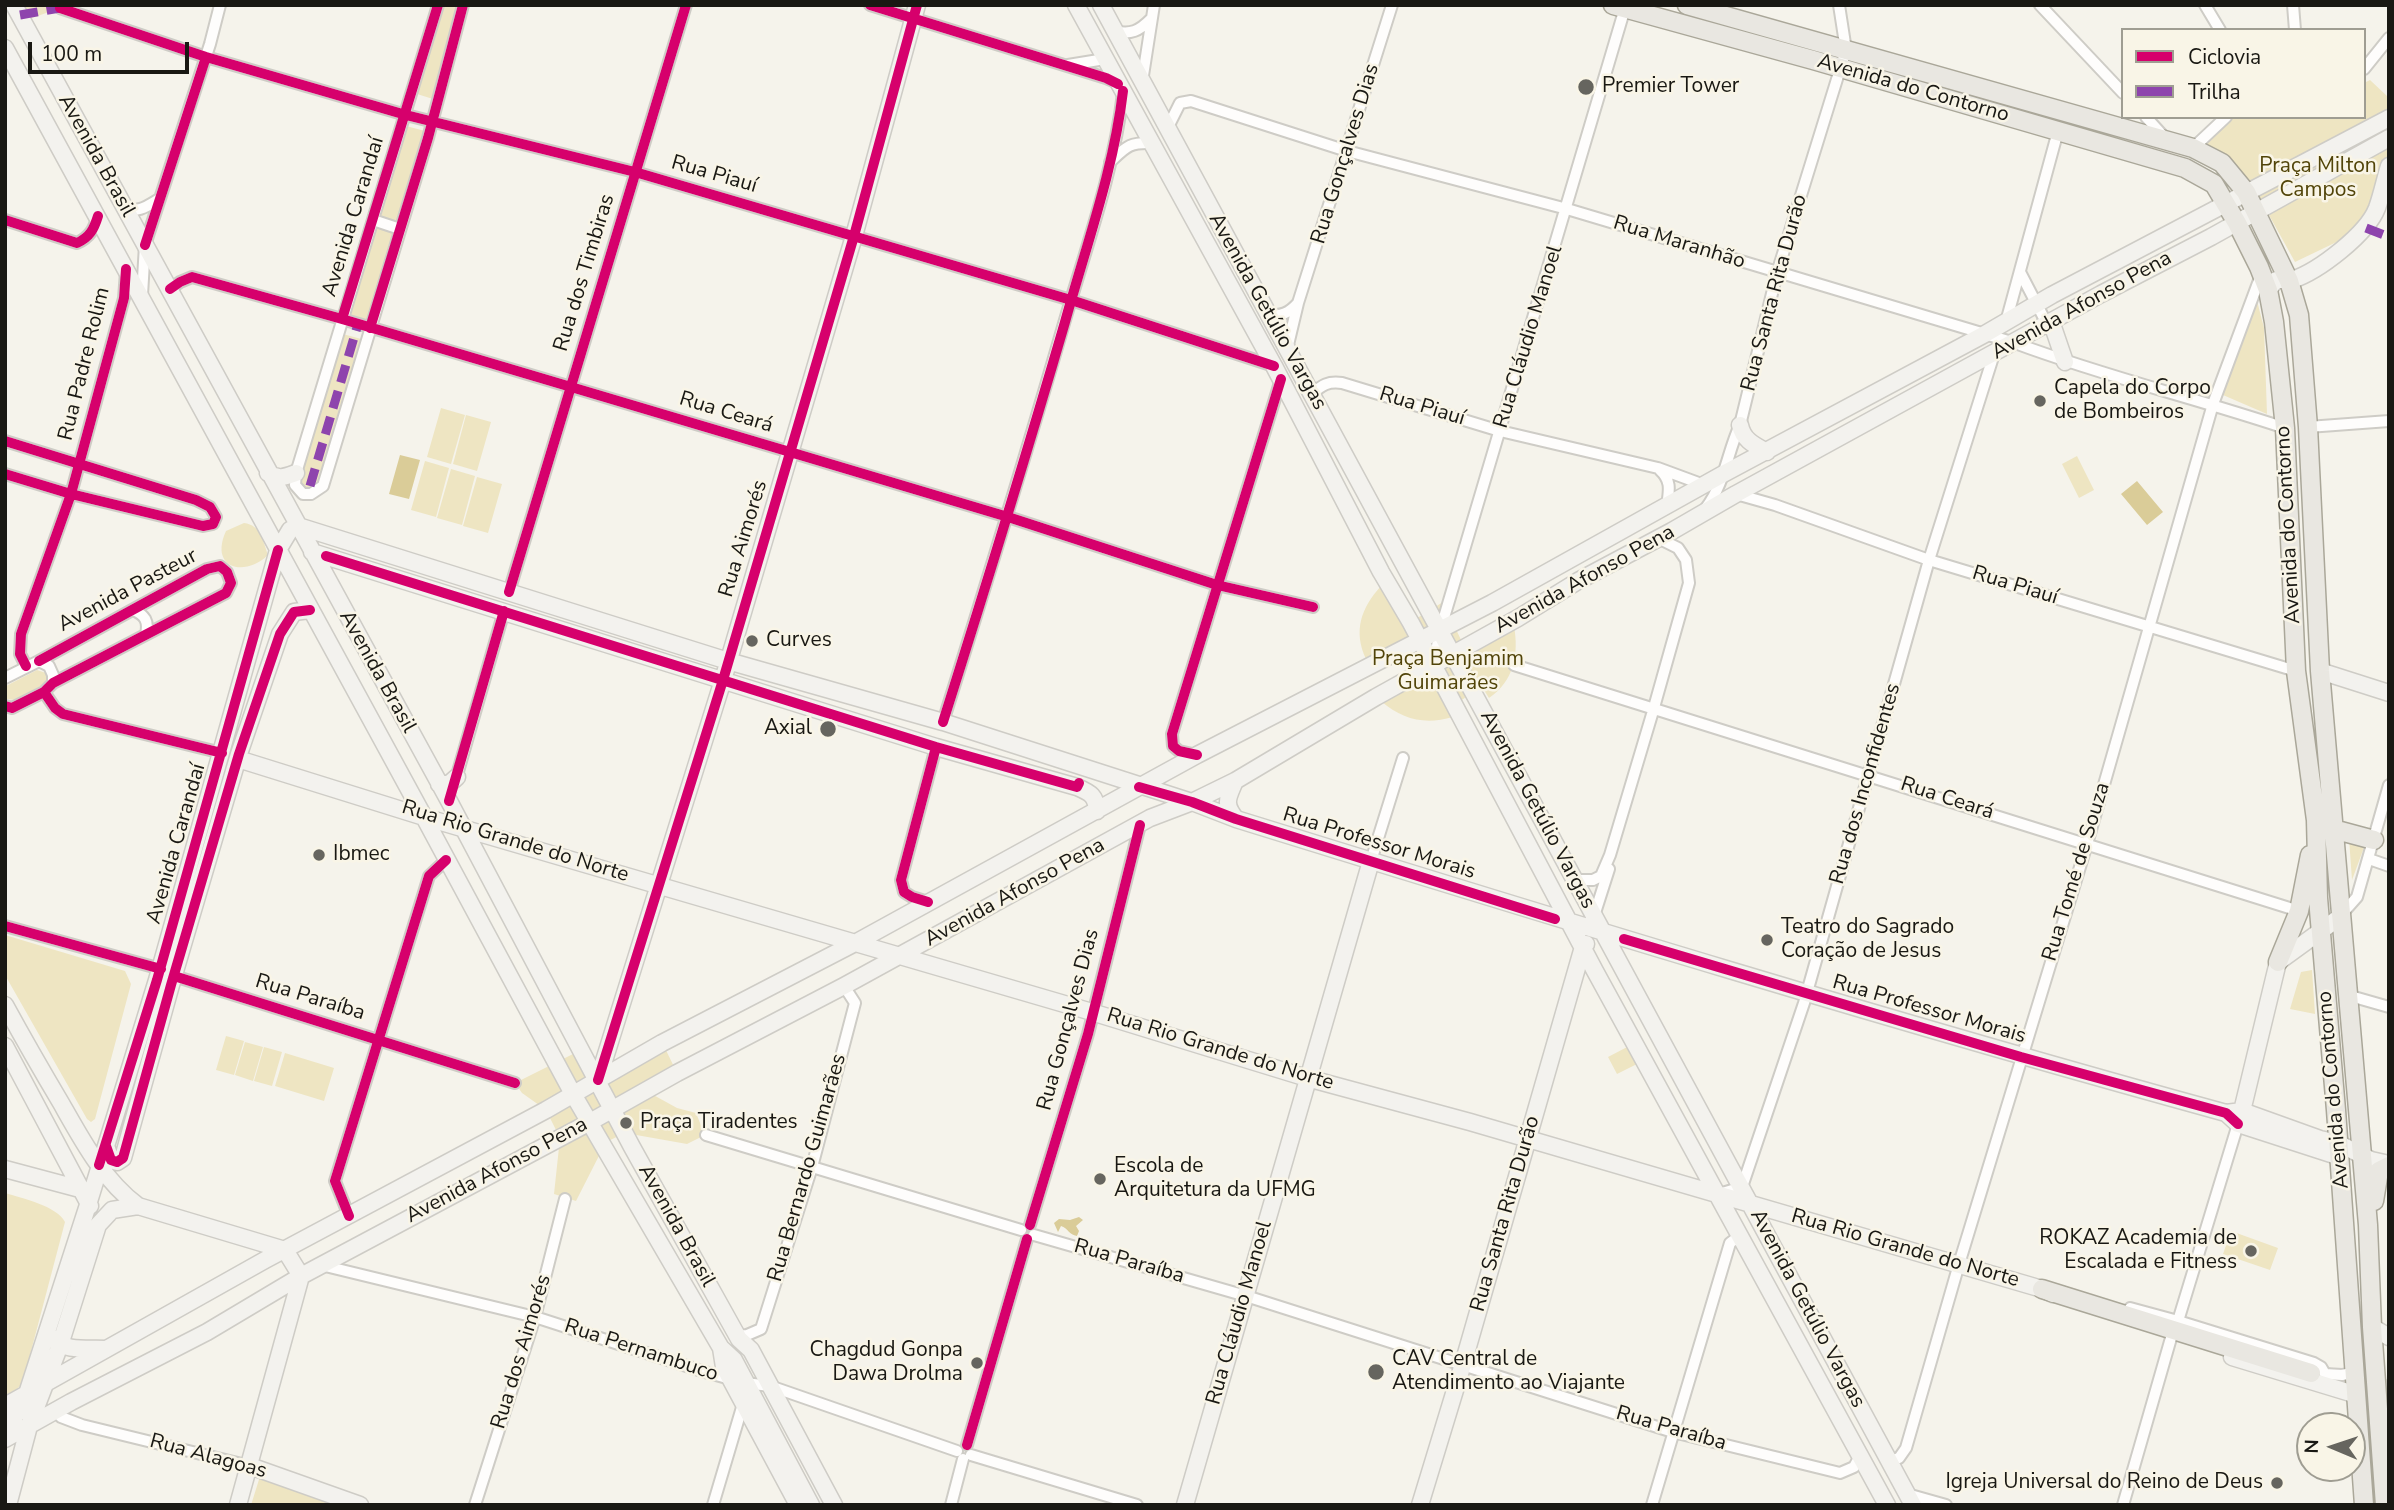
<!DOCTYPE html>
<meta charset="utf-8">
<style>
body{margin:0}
#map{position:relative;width:2394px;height:1510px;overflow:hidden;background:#f5f3eb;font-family:"Nunito Sans",sans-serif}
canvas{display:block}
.frame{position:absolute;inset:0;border:7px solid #191813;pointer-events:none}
.legend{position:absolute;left:2121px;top:28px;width:245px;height:91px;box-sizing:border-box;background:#f9f5e7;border:2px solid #9f9d92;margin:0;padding:9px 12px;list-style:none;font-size:21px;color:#191813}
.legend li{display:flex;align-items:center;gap:14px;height:35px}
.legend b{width:35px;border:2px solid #9f9d92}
.north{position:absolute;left:2296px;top:1412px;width:70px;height:70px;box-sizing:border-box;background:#f9f5e7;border:2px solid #9f9d92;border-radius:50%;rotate:272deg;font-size:19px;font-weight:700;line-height:28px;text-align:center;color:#191813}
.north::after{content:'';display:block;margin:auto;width:24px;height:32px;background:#66655f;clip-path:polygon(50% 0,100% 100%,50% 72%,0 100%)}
.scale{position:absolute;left:28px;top:42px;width:161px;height:32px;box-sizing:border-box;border:4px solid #191813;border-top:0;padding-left:9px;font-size:21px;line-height:24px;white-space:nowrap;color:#191813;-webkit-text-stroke:5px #f9f5e7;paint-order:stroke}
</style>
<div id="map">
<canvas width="2394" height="1510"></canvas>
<div class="frame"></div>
<ul class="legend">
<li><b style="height:9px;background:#d6006c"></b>Ciclovia</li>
<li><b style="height:9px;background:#8e44ad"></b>Trilha</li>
</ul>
<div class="north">N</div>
<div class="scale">100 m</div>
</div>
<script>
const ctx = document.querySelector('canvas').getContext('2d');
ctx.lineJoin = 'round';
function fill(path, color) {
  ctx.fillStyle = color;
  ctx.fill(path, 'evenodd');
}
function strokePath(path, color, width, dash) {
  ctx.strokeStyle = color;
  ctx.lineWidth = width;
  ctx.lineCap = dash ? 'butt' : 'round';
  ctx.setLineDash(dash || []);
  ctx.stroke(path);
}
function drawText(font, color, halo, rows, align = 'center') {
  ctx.font = font + ' "Nunito Sans",sans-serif';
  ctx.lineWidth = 5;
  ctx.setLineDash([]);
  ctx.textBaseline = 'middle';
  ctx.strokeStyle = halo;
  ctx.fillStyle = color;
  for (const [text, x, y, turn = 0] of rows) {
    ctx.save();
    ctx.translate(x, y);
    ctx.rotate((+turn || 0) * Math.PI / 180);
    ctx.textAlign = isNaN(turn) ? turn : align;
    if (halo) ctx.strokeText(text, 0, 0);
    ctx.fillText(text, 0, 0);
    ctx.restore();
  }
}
fill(new Path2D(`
 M12,5h47l1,3 -39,14z
 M442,5h16l-25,94 -16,-5z
 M2370,80l17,16 2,6v56l-15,47 -29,33 -50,24 -46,-83 -50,-32 29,-30h136v-34z
 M406,126l19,5 -27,94 -21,-6z
 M376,225l20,6 -28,92 -20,-6z
 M2256,297l8,31 3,86 -44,-19z
 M339,333l26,7 -44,144 -11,6 -6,-2 -5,-5z
 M441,408l24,7 -14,49 -24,-7z
 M466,415l25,7 -14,49 -24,-7z
 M2077,456l17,34 -15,8 -17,-34z
 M425,461l24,7 -13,49 -25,-7z
 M451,469l24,7 -13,49 -25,-7z
 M477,477l25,7 -14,49 -25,-7z
 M244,523c17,2 19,18 24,32 -24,23 -59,13 -42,-24z
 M1381,586l33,34 29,-18 19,40 52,-16c5,28 0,55 -25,72l-7,-11 -22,14 -7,16c-28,8 -50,3 -72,-16l37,-32 -15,-30 -37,20c-13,-28 -5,-51 15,-73z
 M37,670l9,3v9l-3,3 -28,15 -8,-1 -1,-13z
 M2349,838l17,4 -14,38z
 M5,935l120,36 6,13 -36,135 -4,3 -4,-3 -82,-144z
 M2312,970l3,44 -25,-5 11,-37z
 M226,1036l18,5 -10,34 -18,-5z
 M245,1042l18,5 -10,34 -18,-6z
 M663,1044l14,29 -29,19 29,16 19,5 9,22 -18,9 -62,-11 -19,9 -30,59 -22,-7 6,-56 -14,-28 -24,-17 -7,-10 66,-33 17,30z
 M1631,1045l10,17 -24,12 -9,-17z
 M264,1047l18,5 -10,34 -18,-5z
 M285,1053l49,15 -10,33 -49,-15z
 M5,1193c17,5 52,13 60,29l-40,152 -3,10 -17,16z
 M2231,1231l47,17 -8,22 -47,-16z
 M262,1470l98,35h-109z`), '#eee5c2');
fill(new Path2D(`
 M400,455l20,5 -11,39 -20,-5z
 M2137,481l26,31 -16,13 -26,-31z
 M1079,1217l4,3 -7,6 3,5 -2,5c-8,-1 -9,-8 -16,-10l-3,6 -4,-9 5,-4 11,1z`), '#dacc98');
strokePath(new Path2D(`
 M2321,1375l68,14`), '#d4d2cb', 18, [18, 9]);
const street = new Path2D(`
 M438,5l-142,468 -1,12 8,9h8l12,-8 105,-348 35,-133
 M870,5l236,73 12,5
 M2040,5l83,88
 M2205,5l15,25
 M2293,5l2,25
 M60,8l146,49 200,58 229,57 436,128 203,66
 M1114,31c17,4 25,0 37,-12
 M1068,65l37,-6
 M2364,69l25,-31
 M1142,82l12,-77
 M2146,117l20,22
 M1167,129l13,-26 11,-2 156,50 220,58 448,134c88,33 180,55 270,85
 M2193,148l33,-31
 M1110,162c16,-15 19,-20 42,-19
 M124,208c14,5 22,-1 35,-9
 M5,220l72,23c13,-6 17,-14 21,-27
 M373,220l27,9
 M2020,272l27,52
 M170,289l10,-7 12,-5 150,42 448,133 218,65 209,68 96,22
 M142,295l3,-50 65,-201 10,-39
 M1268,314c13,3 21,-1 30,-11
 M2006,322l52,-191
 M1287,349l11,-46 94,-298
 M1312,394c10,-9 16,-13 30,-11l158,48 158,37 46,17
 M2308,427l81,-6
 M5,441l191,59 14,7 6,10 -3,7 -10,2 -132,-32 -66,-20
 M1660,470c12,11 9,21 7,36
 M1736,494l39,11 154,55 367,111
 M1706,508c19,-25 21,-55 34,-83l37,-152 69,-223 -7,-45
 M509,592l177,-587
 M133,610c12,5 16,11 13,24
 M1514,665l785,246
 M26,666l-6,-12 1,-20 50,-140 53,-196 2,-26
 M1433,666l7,-35 185,-623
 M5,678l34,-17 10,5 4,9v8
 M44,692l11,16 8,6 159,39
 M5,706l7,2 32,-16 9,-9 173,-90 5,-10 -4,-11 -7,-6 -13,3 -168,92
 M943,722c42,-134 83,-267 122,-402 22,-75 49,-150 58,-227
 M1197,755l-18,-4 -6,-5 -1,-12 109,-355
 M455,782l49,-171
 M2369,859l20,7
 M1371,861l32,-103
 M1574,880h19l8,-4 9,-21 43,-144 36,-128 -3,-23 -8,-12 -20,-10
 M928,902l-16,-5 -8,-5 -3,-12 35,-133
 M2341,915l16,-18 32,-112
 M1594,916l15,-47
 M5,926l156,43
 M174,976l341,107
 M2347,995l42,12
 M706,1135l315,95
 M1719,1194l23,-7 62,-184 125,-443 65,-206
 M349,1216l-14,-35 94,-305 17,-16
 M1030,1225l58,-191 52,-209
 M1034,1235l212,61 427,136 167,41 14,-6 6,-11
 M321,1265l214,52 170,55 40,11 25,3 187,65
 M2130,1308l48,13 136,42 7,4 4,7 17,1 14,-3
 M2178,1321l60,-197
 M738,1336l9,-1 14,-6 51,-162 43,-164 -11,-17
 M56,1412l5,5 21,8 168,41
 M967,1445l60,-206
 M971,1455l166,50
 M1889,1461l10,-3 7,-10 53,-184 128,-420 126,-440 48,-129
 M1907,1494l39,11
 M475,1505l60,-188 30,-118
 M713,1505l30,-101
 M951,1505l12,-46
 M1652,1505l78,-262 4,-3h8
 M2123,1505l48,-167`);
const secondary = new Path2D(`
 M14,5l435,796 183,346 107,192 12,11 83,155
 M1076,5l198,361 107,206 30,51 184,348 292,534
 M1101,5l812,1500
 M5,48l419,769 149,277 148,254 13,12 77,145
 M2268,290l8,-10c5,-1 11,1 16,0 27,-9 75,-46 85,-72 5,-14 8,-29 12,-42
 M2051,321l14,41
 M1740,425c3,15 14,20 27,27
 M268,473c11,7 17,4 28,0
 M298,526l430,135 215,61 249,80 44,17c329,102 658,203 990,294l16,-2 78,28 18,4 33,17 18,4
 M312,552l624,195 141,40c14,6 19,9 20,24
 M2320,671l69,22
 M238,759l186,58 661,193 222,68 163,44 572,167 11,5
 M1235,781c-7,17 -12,22 1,38
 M439,784h10l8,-7
 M5,1005c18,33 37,66 56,98 21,37 42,77 77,103l147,44 16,26
 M5,1046l85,160
 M598,1080l125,-400 131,-444 63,-231
 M2242,1111l36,-149 62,-45
 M2226,1113l12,11 102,33
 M106,1146l5,14 6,2 6,-4 48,-173 68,-231 41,-120 14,-22 16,-2
 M5,1169l75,20
 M2372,1327l17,10
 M52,1338c12,14 37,10 54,11
 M721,1348l3,19 74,138
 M2232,1357l125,38
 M5,1406l260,-146 281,-150 116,-67 193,-100 342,-188 295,-152 233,-130 260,-139 67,-39 337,-177
 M5,1423l7,-3 11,-14 64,-198 70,-228 121,-430 12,-20 8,-4
 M5,1439l66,-37 136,-70 94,-56 289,-154 87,-49 167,-87 306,-168 42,-16 43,-21 141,-84 142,-79 60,-37 94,-50 64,-37 365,-200 110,-57 178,-99
 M250,1466l110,39
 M8,1505l21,-79 31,-81 38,-120 14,-15 26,-4
 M238,1505l63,-229
 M1185,1505l186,-644
 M1420,1505l43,-141 120,-417 3,-3`);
const primary = new Path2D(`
 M1613,5l200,55 372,108 29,16 23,39 22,44 9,23 6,32 11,106 11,243 20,149 2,78 18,212 28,395
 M1687,5l506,143 29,15 24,29 43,89 10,34 9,112 12,244 48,554 4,102 13,178
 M2333,829l41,11
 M2278,962l21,-51 11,-56
 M2374,1201l5,-30 10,-5
 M2042,1289l269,84`);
strokePath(street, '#ceccc6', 14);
strokePath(secondary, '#ceccc6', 19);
strokePath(primary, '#aaa799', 21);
strokePath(street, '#fefdfc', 10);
strokePath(secondary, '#f3f2ee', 16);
strokePath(primary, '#e9e7e1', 18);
strokePath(new Path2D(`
 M20,15l40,-7
 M2366,228l23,9
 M310,486l48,-162`), '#8e44ad', 9, [18, 9]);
strokePath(new Path2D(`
 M870,5l236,73 12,6
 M60,8l146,49 200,58 229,57 436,128 203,66
 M5,220l72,23c13,-6 17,-14 21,-27
 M145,245l61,-188
 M170,289l10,-7 12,-5 150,42 448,133 218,65 209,68 96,22
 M342,319l96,-314
 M370,328l58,-190 35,-133
 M5,441l191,59 14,7 6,10 -3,7 -10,2 -132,-32 -66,-20
 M326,556l610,191 141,40 2,-4
 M509,592l177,-587
 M26,666l-6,-12 1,-20 50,-140 53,-196 2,-29
 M44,692l11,16 8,6 159,39
 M5,706l7,2 32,-16 9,-9 173,-90 5,-10 -4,-11 -7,-6 -13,3 -168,92
 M943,722c42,-133 83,-266 122,-400 21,-76 49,-153 58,-231
 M1197,755l-18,-4 -6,-5 -1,-12 109,-355
 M1139,787l53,15 44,17 319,100
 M449,801l55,-190
 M928,902l-16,-5 -8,-5 -3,-12 35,-133
 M5,926l156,43
 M1624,939l397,118 205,56 12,11
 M174,976l341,107
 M598,1080l125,-400 131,-444 63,-231
 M106,1146l5,14 6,2 6,-4 48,-173 68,-231 41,-120 14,-22 16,-2
 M99,1165l58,-185 121,-430
 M349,1216l-14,-35 94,-305 17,-16
 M1030,1225l58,-191 52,-209
 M967,1445l60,-206`), '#d6006c', 10);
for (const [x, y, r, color] of [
 [1586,87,9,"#66655f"],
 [2040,401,7,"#66655f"],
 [752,641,7,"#66655f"],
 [828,729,9,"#66655f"],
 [319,855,7,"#66655f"],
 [1767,940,7,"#66655f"],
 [626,1123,7,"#66655f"],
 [1100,1179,7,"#66655f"],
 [2251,1251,7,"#66655f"],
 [977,1363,7,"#66655f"],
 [1376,1372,9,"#66655f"],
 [2277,1483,7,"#66655f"]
]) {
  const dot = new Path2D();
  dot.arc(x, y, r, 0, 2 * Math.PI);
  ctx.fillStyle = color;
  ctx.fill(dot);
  strokePath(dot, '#f9f5e7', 2.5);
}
drawText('21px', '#191813', '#f9f5e7', [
 ["Premier Tower",1602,87],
 ["Capela do Corpo",2054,389],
 ["de Bombeiros",2054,413],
 ["Curves",766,641],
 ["Axial",812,729,"right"],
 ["Ibmec",333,855],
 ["Teatro do Sagrado",1781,928],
 ["Coração de Jesus",1781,952],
 ["Praça Tiradentes",640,1123],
 ["Escola de",1114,1167],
 ["Arquitetura da UFMG",1114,1191],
 ["ROKAZ Academia de",2237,1239,"right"],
 ["Escalada e Fitness",2237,1263,"right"],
 ["Chagdud Gonpa",963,1351,"right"],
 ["Dawa Drolma",963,1375,"right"],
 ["CAV Central de",1392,1360],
 ["Atendimento ao Viajante",1392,1384],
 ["Igreja Universal do Reino de Deus",2263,1483,"right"]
], 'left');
drawText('21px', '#191813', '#f9f5e7', [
 ["Avenida do Contorno",1913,89,16],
 ["Rua Gonçalves Dias",1346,154,-73],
 ["Avenida Brasil",96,156,61],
 ["Rua Piauí",714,175,16],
 ["Avenida Carandaí",354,217,-73],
 ["Rua Maranhão",1679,243,17],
 ["Rua dos Timbiras",585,273,-73],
 ["Rua Santa Rita Durão",1775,293,-75],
 ["Avenida Afonso Pena",2082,306,-29],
 ["Avenida Getúlio Vargas",1267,312,61],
 ["Rua Cláudio Manoel",1529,337,-73],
 ["Rua Padre Rolim",85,364,-76],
 ["Rua Piauí",1422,407,17],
 ["Rua Ceará",726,413,17],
 ["Avenida do Contorno",2289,525,-93],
 ["Rua Aimorés",744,539,-73],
 ["Avenida Afonso Pena",1585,580,-29],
 ["Rua Piauí",2015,586,17],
 ["Avenida Pasteur",128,591,-28],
 ["Avenida Brasil",377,672,61],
 ["Rua dos Inconfidentes",1866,784,-74],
 ["Rua Ceará",1947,799,18],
 ["Avenida Getúlio Vargas",1537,810,62],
 ["Rua Rio Grande do Norte",515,842,17],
 ["Avenida Carandaí",177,844,-74],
 ["Rua Professor Morais",1379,844,17],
 ["Rua Tomé de Souza",2077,872,-73],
 ["Avenida Afonso Pena",1015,893,-29],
 ["Rua Paraíba",310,998,17],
 ["Rua Professor Morais",1929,1010,16],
 ["Rua Gonçalves Dias",1069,1020,-75],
 ["Rua Rio Grande do Norte",1220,1050,17],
 ["Avenida do Contorno",2334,1090,-95],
 ["Rua Bernardo Guimarães",808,1168,-74],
 ["Avenida Afonso Pena",497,1171,-28],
 ["Rua Santa Rita Durão",1506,1214,-74],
 ["Avenida Brasil",676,1226,61],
 ["Rua Rio Grande do Norte",1905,1249,16],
 ["Rua Paraíba",1129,1262,16],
 ["Avenida Getúlio Vargas",1807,1309,62],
 ["Rua Cláudio Manoel",1240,1313,-74],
 ["Rua Pernambuco",641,1351,18],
 ["Rua dos Aimorés",522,1352,-73],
 ["Rua Paraíba",1671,1429,16],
 ["Rua Alagoas",208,1457,15]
]);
drawText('21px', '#514409', '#f9f5e7', [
 ["Praça Milton",2318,167],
 ["Campos",2318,191],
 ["Praça Benjamim",1448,660],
 ["Guimarães",1448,684]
]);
</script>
